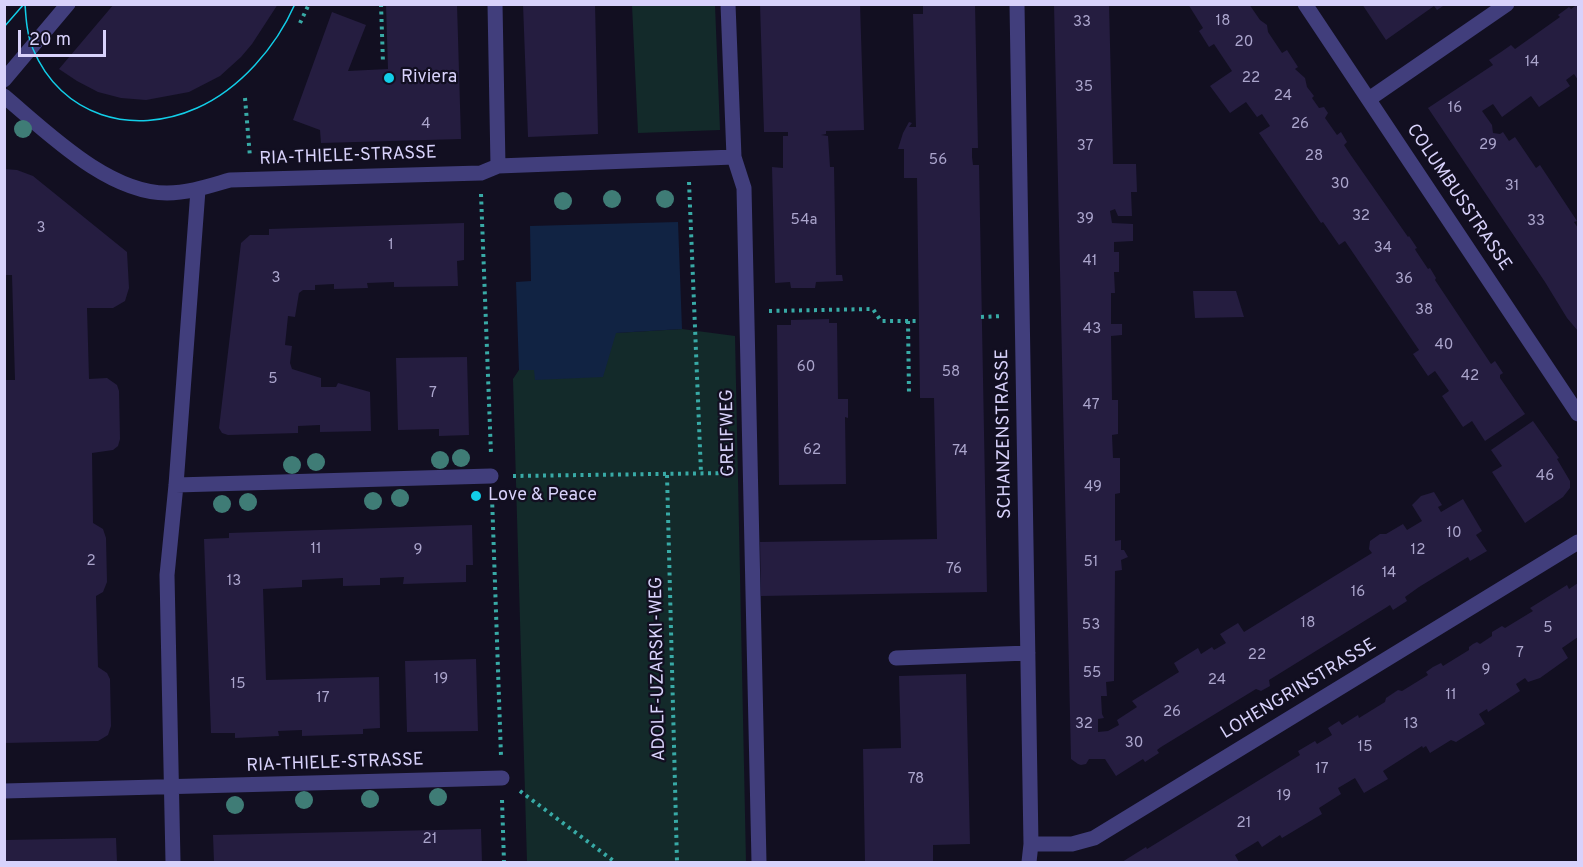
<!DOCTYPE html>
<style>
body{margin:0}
#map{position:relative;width:1583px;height:867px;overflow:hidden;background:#120f21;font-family:Overpass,sans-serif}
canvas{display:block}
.frame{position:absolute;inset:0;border:6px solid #d8d2fb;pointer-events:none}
.scale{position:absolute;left:18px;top:30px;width:88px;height:27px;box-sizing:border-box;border:3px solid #d8d2fb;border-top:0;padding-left:8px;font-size:18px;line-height:21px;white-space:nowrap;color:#d8d2fb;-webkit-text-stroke:4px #120f21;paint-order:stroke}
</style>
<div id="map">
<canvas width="1583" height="867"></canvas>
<div class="frame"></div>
<div class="scale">20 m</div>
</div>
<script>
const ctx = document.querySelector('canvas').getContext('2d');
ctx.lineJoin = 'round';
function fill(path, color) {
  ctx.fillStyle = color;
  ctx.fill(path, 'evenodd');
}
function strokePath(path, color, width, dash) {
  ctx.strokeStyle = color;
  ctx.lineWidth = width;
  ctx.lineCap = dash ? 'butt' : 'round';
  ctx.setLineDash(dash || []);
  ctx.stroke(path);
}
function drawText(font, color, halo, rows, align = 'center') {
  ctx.font = font + ' Overpass,sans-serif';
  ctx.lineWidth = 4.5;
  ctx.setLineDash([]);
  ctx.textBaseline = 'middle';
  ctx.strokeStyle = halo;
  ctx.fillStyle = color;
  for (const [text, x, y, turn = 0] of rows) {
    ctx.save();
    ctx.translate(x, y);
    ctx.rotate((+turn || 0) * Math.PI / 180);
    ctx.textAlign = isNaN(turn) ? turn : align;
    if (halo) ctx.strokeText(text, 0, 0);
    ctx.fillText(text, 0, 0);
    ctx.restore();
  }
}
fill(new Path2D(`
 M632,5h83l5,125 -82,3z
 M682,329l53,7 11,526h-219l-14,-483 6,-9h16v10l80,-47z`), '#132a2a');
fill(new Path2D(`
 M678,222l4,107 -66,4 -13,44 -68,3 -1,-10h-15l-3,-88 15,-1 -1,-55z`), '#112343');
fill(new Path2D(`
 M114,4h164l-26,40 -11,13 -21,19 -31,16 -43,8 -25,-2 -23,-6 -21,-11 -18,-12z
 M386,4h71l4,135 -140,4 -1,-13 -27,-10 39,-108 34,13 -18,46 40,-2z
 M523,4h72l3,130 -70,3z
 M760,4h100l4,126 -38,1v3l-5,1 7,1 2,31h4l2,108h6l1,6 -27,1 -1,6h-24l-1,-6 -15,1 -3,-116 11,1v-32h5v-4h-24z
 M923,4h52l3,144h-6v9l1,8h6l8,427 -226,4 -1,-54 177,-3 -3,-141h-14l-3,-220h-13v-29h-6l5,-16 6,-11 3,1 -3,4h7l-3,-113h10z
 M1054,4h55l4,160h23l1,28h-6l1,24h-14l-3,-7 -5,2 2,12 21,1v17l-19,1v10h5v20h-5l1,21h-4v31h11v11l-11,1 1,64h6v34l-6,1 1,23h7v35l-5,1v47l6,-1v10h3l4,7 -7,3 1,10 -7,1 -1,110 -8,1 1,14h-6l1,18 2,4 -6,1v13l10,-1 11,-6 -2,-5 20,-13 -5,-6 47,-29 -5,-9 24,-15 3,6 11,-7 2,3 12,-7 -6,-9 18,-11 6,9 115,-71 13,-8 -3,-4 1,-8 10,-7h6l17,-10 4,6 15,-9 -10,-16 9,-9 13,-4 8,13 -4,2 3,5 22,-13 19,32 -6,4 11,16 -17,10 -2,-4 -49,30 -14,10 2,4 -14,9 -3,-5 -3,2 -118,73 1,6 -9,5 -5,-2 -95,58 -4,3 2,3 -14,9 -2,-3 -27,17 -11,-17h-16l-3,5 -5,1 -3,-1 -7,-5z
 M1188,4h61l11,16 7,5 1,7 14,21 5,-3 11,17 -3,2 10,9 2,9 7,9 -2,2 7,10 5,-1 4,6 -3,5 12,17 4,-3 6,10 -3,3 6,9 58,83 1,-1 8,12 -2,1 1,2 12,18 2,-1 6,10 -1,2 56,84 4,-3 8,12 -3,2v3l25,36 -40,27 -13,-20 -9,6 -21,-31 7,-5 -14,-20 -7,5 -15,-22 6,-4 -74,-109 -6,4 -16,-23 -2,1 -62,-90 11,-7 -8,-12 -5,3 -11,-15 -16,11 -20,-27 22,-15 -18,-27 -5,3 -10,-16 4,-3z
 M1362,4h84l-9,6 -3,-4 -48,34z
 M1578,4v76l-4,-6 -8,6 4,6 -31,21 -8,-11 -29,21 -9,-13 -11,7 10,14 1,8 7,1 3,-2 6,9 6,-4 21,31 4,-3 37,56 -3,1 4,6v103l-11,-13 -22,-36 -117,-174 65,-43 -4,-5 12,-8 10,-7 4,4 45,-32 -2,-2 11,-8 2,2z
 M4,169l13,1 16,6 94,76 2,36 -4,13 -12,7h-26l2,71 18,-1 10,7 2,6 1,48 -2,7 -5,4 -21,3 1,70 10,6 3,9 1,44 -4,10 -7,4 2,71 9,6 3,6 1,47 -3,9 -10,6 -94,2v-363h11l-3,-105h-8z
 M464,223v37l-7,1 1,25 -64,1v-5l-27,1 1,5 -34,1v-5l-19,1v5h-12l-4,3 -4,24 -7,-1 -3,29 7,1 -2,17 2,6 29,9v9h15l2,-4 32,9 1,39 -51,1v-7l-22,1v7l-70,2 -6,-2 -3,-5 22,-185 9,-8h19v-6z
 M1193,291h43l8,26 -49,1z
 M829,319v4h8l1,76h10v19l-3,-1 1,67 -67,1 -2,-160h14v-5z
 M467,357l2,78 -30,1v-7l-41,1 -2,-72z
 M1533,421l26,37 -2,1 13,22v7l-7,9 -38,26 -33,-51 10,-6 -11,-16z
 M472,525l1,40h-7v17l-63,2 1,-7 -24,1v7l-37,1v-8l-41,2v7l-39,2 3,91 113,-3 1,51 -17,1v5l-61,2v-6l-24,1 1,5 -44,2v-5h-24l-7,-194 25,-1v-5z
 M1578,583v54l-16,11 6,10 -28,20 -12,4 -3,-4 -9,6 4,7 -32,21 -1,-3 -8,5 6,10 -29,18 -5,-2 -21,13 -4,-7 -3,2 -1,-2 -39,25 5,8 -24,14 -9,-15 -17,10 3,6 -22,14 3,6 -40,24 -2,-3 -18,12 -4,-6 -23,14 4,7h-117l24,-15 1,2 153,-94 -2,-4 17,-10 2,3 15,-9 -4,-7 11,-7 3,4 16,-10 1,3 26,-16 1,-4 12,-8 4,1 26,-16 -2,-3 7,-5 8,-4 2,3 26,-16v-3l4,-3 4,-2 3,2 12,-8v-4l10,-6 3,2 28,-17 -3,-3 37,-23 2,4z
 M476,659l2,72 -71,1 -2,-71z
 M966,674l4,170 -37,1v17h-68l-2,-113 38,-1 -2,-72z
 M481,829l1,33h-268l-1,-27z
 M116,838l1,24h-112v-22z`), '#251d40');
strokePath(new Path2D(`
 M381,4l2,59
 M300,23l9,-19
 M245,98l5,59
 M689,182l12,291
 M481,194l10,260
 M769,311l104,-2 8,12h38
 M981,317l21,-1
 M908,321l1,73
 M667,475l10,387
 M513,476l215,-3
 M492,497l9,259
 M520,791l95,71
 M502,800l2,62`), '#38aaa6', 4, [3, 4.5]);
strokePath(new Path2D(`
 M495,4l3,162
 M728,4l6,153 10,31 15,674
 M1017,4l14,840 -2,18
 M1305,4l273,410
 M4,80l64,-76
 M4,96c44,37 104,97 163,97 22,0 42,-7 63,-13l251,-7 17,-7 236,-9
 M1369,99l138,-95
 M176,485l315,-9
 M896,658l132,-5
 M4,791l498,-13
 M1031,844h41l22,-6 484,-296
 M173,862l-6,-287 9,-90 22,-295`), '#413e7c', 15);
strokePath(new Path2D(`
 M25,4c1,15 2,31 8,45 28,67 99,88 164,59 43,-19 79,-61 98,-104
 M4,27l20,-23`), '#12cee8', 1.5);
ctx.fillStyle = '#3f7c76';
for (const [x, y] of [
 [23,129],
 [612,199],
 [665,199],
 [563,201],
 [461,458],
 [440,460],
 [316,462],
 [292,465],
 [400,498],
 [373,501],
 [248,502],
 [222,504],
 [438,797],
 [370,799],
 [304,800],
 [235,805]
]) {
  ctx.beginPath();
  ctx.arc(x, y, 9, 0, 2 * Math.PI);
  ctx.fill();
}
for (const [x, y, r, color] of [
 [389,78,6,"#12cee8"],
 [476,496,6,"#12cee8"]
]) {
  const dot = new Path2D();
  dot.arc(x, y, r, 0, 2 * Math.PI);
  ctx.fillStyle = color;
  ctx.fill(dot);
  strokePath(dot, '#120f21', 2);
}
drawText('15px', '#aba5cc', null, [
 ["18",1223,22],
 ["33",1082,23],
 ["20",1244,43],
 ["14",1532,63],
 ["22",1251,79],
 ["35",1084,88],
 ["24",1283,97],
 ["16",1455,109],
 ["4",426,125],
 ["26",1300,125],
 ["29",1488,146],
 ["37",1085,147],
 ["28",1314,157],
 ["56",938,161],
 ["30",1340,185],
 ["31",1512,187],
 ["32",1361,217],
 ["39",1085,220],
 ["54a",804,221],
 ["33",1536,222],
 ["3",41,229],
 ["1",391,246],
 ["34",1383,249],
 ["41",1090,262],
 ["3",276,279],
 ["36",1404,280],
 ["38",1424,311],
 ["43",1092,330],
 ["40",1444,346],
 ["60",806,368],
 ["58",951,373],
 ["42",1470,377],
 ["5",273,380],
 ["7",433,394],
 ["47",1091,406],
 ["62",812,451],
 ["74",960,452],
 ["46",1545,477],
 ["49",1093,488],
 ["10",1454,534],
 ["11",316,550],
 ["9",418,551],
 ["12",1418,551],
 ["2",91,562],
 ["51",1091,563],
 ["76",954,570],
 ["14",1389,574],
 ["13",234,582],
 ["16",1358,593],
 ["18",1308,624],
 ["53",1091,626],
 ["5",1548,629],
 ["7",1520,654],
 ["22",1257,656],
 ["9",1486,671],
 ["55",1092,674],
 ["19",441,680],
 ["24",1217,681],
 ["15",238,685],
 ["11",1451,696],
 ["17",323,699],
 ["26",1172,713],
 ["32",1084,725],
 ["13",1411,725],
 ["30",1134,744],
 ["15",1365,748],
 ["17",1322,770],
 ["78",916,780],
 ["19",1284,797],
 ["21",1244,824],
 ["21",430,840]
]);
drawText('18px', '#d8d2fb', '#120f21', [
 ["Riviera",401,78],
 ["Love & Peace",488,496]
], 'left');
drawText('18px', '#d8d2fb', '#120f21', [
 ["RIA-THIELE-STRASSE",348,157,-2],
 ["COLUMBUSSTRASSE",1458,198,56],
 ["GREIFWEG",729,433,-91],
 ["SCHANZENSTRASSE",1005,434,-91],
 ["ADOLF-UZARSKI-WEG",659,669,-91],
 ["LOHENGRINSTRASSE",1299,690,-31],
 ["RIA-THIELE-STRASSE",335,764,-2]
]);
</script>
